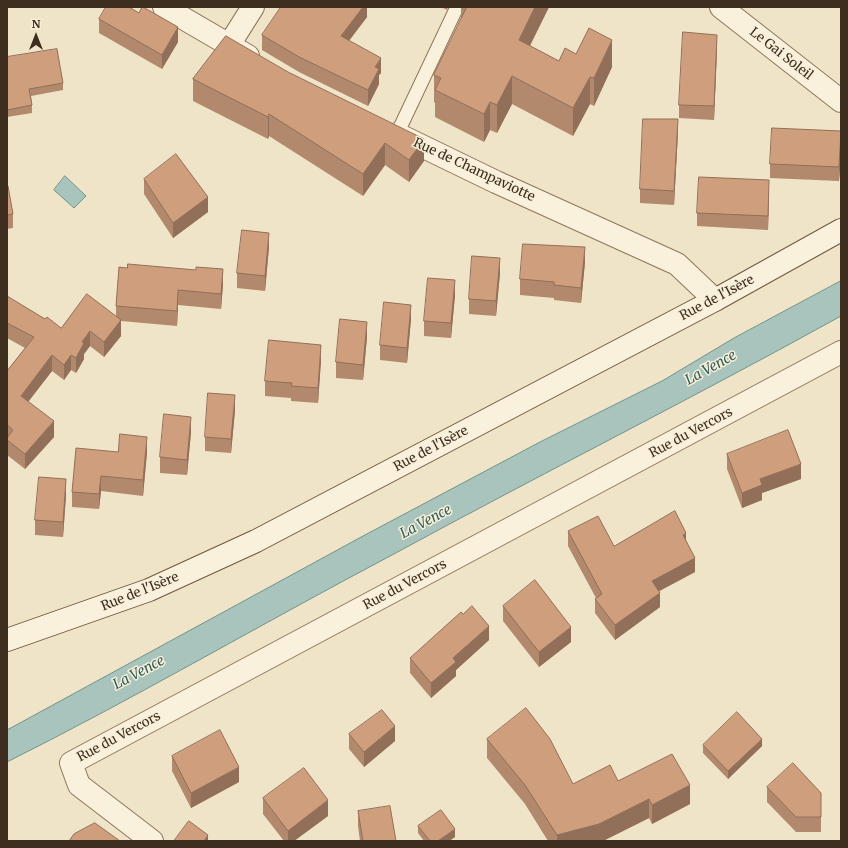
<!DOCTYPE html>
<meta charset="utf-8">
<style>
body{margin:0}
#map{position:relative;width:848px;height:848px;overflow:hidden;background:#f0e4c8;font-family:Merriweather,serif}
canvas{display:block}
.frame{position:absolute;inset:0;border:8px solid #3d2e20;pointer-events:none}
.north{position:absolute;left:16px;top:16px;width:40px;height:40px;-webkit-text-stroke:3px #f7eed8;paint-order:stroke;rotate:0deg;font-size:11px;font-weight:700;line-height:16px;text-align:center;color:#3d2e20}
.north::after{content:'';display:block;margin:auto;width:14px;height:18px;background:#3d2e20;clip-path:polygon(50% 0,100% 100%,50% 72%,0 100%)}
</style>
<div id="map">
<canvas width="848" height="848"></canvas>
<div class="frame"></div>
<div class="north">N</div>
</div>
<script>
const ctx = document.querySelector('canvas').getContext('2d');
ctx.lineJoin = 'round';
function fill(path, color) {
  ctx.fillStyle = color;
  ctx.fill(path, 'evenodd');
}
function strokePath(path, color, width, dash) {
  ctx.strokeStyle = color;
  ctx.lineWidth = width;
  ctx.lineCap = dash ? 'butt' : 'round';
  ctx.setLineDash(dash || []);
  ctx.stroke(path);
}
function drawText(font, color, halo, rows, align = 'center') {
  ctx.font = font + ' Merriweather,serif';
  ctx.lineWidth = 3;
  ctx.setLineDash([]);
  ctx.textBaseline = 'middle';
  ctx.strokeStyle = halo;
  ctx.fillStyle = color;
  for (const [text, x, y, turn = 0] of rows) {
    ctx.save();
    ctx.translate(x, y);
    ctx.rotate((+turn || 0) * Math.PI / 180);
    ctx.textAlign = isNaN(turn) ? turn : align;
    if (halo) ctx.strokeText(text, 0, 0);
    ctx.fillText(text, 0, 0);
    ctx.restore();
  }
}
const water = new Path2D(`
 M65,176l21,20 -12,12 -20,-18z
 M841,281v35c-148,82 -300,158 -449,239 -129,68 -255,142 -385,207v-32l356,-194 177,-94 122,-61 72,-43z`);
fill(water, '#a9c4bc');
strokePath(water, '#6f938a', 1);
const lane = new Path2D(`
 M397,134l60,-127`);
const street = new Path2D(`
 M164,7l84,49
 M721,7l120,94
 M229,45l24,-38
 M397,134l99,48 181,82 38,36
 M152,841l-73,-56 -8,-22 770,-411`);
const secondary = new Path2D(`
 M7,640l142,-50 107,-49 459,-241 126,-70`);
strokePath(lane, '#8d765c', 15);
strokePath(street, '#8d765c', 24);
strokePath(secondary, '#6f573f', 24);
strokePath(lane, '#faf1dc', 13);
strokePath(street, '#faf1dc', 22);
strokePath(secondary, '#faf1dc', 22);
fill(new Path2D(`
 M367,7v10l-18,24 32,32 -2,2v9l-11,22 -69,-34 -37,-22v-15z
 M441,7h7l-1,3z
 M461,7h88l-19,39 29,15 17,-7 36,13 -18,39 -4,-2 -17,32 -61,-32 -15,29 -7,-3 -6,12 -49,-25v-14l-1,-1v-27l28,-57h-1z
 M99,19l79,23 -16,27 -63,-36z
 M226,36l198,125 -15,21 -24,-17 -22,31 -94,-60 -1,3 -75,-38v-22z
 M717,49l-3,71 -35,-2v-13z
 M7,57l56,26v7l-32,6 1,9v8l-25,4z
 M841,131v23l-2,27 -69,-3v-14z
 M678,132l-4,73 -34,-2v-14z
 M144,179l64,33 -35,26 -29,-44z
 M7,186l6,28v14l-6,1z
 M769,194l-1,36 -71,-4v-13z
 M269,247l-4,44 -28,-3v-15z
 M585,262l-4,41 -27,-3v-2l-34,-3v-16z
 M119,267l104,17 -2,25 -43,-4 -1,21 -56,-5v15l-17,21 -14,-11 -6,8v5l-8,14 -5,-3 -7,10 -12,-9 -24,31 26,35 -29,32 -18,-14v-84l18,-23 -18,-10v-42l38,23 16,9 55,-12v-10z
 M500,273l-4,43 -27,-2v-15z
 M455,295l-4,43 -27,-2v-15z
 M411,319l-4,44 -27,-3v-15z
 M367,337l-4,43 -27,-2v-16z
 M321,360l-3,43 -27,-2v-3l-26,-2v-15z
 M235,410l-4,43 -26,-2v-14z
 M191,432l-4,43 -27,-2v-16z
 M118,452h29l-4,44 -42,-5 -2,18 -27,-2v-15z
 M727,454l74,25 -39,14v7l-20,8 -15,-39z
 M66,495l-3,42 -28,-2v-15z
 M568,531l46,15 72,-6 9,32 -36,19 1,16 -45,33 -20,-27v-14l1,-1 -28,-52z
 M503,606l68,36 -32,25 -36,-46z
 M489,640l-33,30v6l-25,22 -21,-25v-15z
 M349,734l46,7 -31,26 -15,-18z
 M487,739l86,45 45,-3 72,23 -38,20 -3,-6 -46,23h-55l-23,-37 -38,-46z
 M703,745l59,1 -34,33 -25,-26z
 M172,756l67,26 -48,26 -19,-37z
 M767,787l54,6v39h-25l-29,-30z
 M263,798l65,18 -34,25h-10l-21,-27z
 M358,811l38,30h-36l-2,-15z
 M418,826l37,11 -6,4h-25l-6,-8z`), '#b2896c');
fill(new Path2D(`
 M363,7h4v10l-26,34v-15z
 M535,7h14l-30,60v-27z
 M178,27v15l-16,27v-14z
 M717,35v14l-3,71v-14z
 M612,40v27l-18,39v-28z
 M381,58v15l-2,2v9l-11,22v-16l7,-23z
 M512,76v28l-15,29v-28z
 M590,77v27l-17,32v-28z
 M490,102v28l-6,12v-28z
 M269,114v22l-1,3v-22z
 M678,119v13l-4,73v-14z
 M424,139v22l-15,21v-22z
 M841,140v14l-2,27v-14z
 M385,143v22l-22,31v-22z
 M769,180v14l-1,36v-14z
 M208,197v15l-35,26v-15z
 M269,233v14l-4,44v-15z
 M585,247v15l-4,41v-15z
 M500,258v15l-4,43v-15z
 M223,269v15l-2,25v-15z
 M455,280v15l-4,43v-15z
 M178,290v15l-1,21v-15z
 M411,305v14l-4,44v-15z
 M121,320v16l-17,21v-15z
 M367,322v15l-4,43v-15z
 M90,331v15l-6,8v5l-8,14v-15l6,-16z
 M321,345v15l-3,43v-15z
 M52,355v16l-31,40v-15z
 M71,355v15l-7,10v-15z
 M235,395v15l-4,43v-14z
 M191,417v15l-4,43v-15z
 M54,421v16l-29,32v-15z
 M147,437v15l-4,44v-16z
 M801,464v15l-39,14v7l-20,8v-15l18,-14z
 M101,476v15l-2,18v-15z
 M66,479v16l-3,42v-15z
 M686,533v14l-3,-12z
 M695,558v14l-43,23v-14z
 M660,593v14l-45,33v-15z
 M489,626v14l-33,30v6l-25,22v-15l22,-25z
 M571,627v15l-32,25v-15z
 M395,726v15l-31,26v-15z
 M762,739v7l-34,33v-8z
 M239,767v15l-48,26v-15z
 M690,785v19l-38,20v-19z
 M649,799v19l-46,23h-46v-6z
 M328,800v16l-34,25h-6v-10z
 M455,829v8l-6,4h-11z
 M208,835v6h-4z`), '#916f58');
const building = new Path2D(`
 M106,7h23l10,6 3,-6h1l35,20 -16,28 -63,-36z
 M281,7h82l-22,29 40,22 -6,9 4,2 -11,21 -69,-33 -37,-22z
 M467,7h68l-16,33 40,21 6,-13 11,6 13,-26 23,12 -18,38 -4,-1 -17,31 -61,-32 -15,29 -7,-3 -6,12 -49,-24 6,-12 -7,-3z
 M683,32l34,3 -3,71 -35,-1z
 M226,36l62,36 136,67 -15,21 -24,-17 -22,31 -94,-60 -1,3 -75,-38z
 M57,49l6,34 -34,6 3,16 -25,5v-53z
 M643,119h35l-4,72 -34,-2z
 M772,128l69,3 -2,36 -69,-3z
 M176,154l32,43 -35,26 -29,-44z
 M699,177l70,3 -1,36 -71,-3z
 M7,186h1l5,28 -6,1z
 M242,230l27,3 -4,43 -28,-3z
 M523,244l62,3 -4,41 -27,-3v-3l-34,-3z
 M472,256l28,2 -4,43 -27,-2z
 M128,264l68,6v-3l27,2 -2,25 -43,-4 -1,21 -61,-5 3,-39 8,1z
 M428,278l27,2 -4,43 -27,-2z
 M87,294l34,26 -17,22 -14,-11 -8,11 2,1 -8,15 -5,-3 -7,10 -12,-10 -31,41 33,25 -29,33 -18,-14v-2l6,-8 -6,-5v-54l27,-34 -27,-14v-27l38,23 2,-2 14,11z
 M384,302l27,3 -4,43 -27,-3z
 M340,319l27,3 -4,43 -27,-3z
 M269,340l52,5 -3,43 -27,-2 1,-3 -27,-2z
 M208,393l27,2 -4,44 -26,-2z
 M164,414l27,3 -4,43 -27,-3z
 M788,430l13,34 -41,15 2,6 -20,8 -15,-39z
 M120,434l27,3 -4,43 -42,-4 -2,18 -27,-2 4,-44 42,4z
 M39,477l27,2 -3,43 -28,-2z
 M675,511l11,22 -3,2 12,23 -43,23 8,12 -45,32 -20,-26 7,-5 -34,-63 30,-15 16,30z
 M535,580l36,47 -32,25 -36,-46z
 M472,606l17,20 -36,32 3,4 -25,21 -21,-25 51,-46 2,2z
 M526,708l24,31 23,45 37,-19 8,16 54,-27 18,31 -38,20 -3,-6 -50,25 -42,11 -32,-50 -38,-46z
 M382,710l13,16 -31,26 -15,-18z
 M737,712l25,27 -34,32 -25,-26z
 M220,730l19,37 -48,26 -19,-37z
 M793,763l28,30v24h-25l-29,-30z
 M304,768l24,32 -40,31 -25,-33z
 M390,806l6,35h-33l-5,-30z
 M441,810l14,19 -17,12h-8l-12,-15z
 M189,821l19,14 -4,6h-30z
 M95,823l25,18h-51l5,-7z`);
fill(building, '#cf9f7d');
strokePath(building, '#916f58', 1);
drawText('13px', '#3d2e20', '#f7eed8', [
 ["Le Gai Soleil",781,54,38],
 ["Rue de Champaviotte",474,170,25],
 ["Rue de l'Isère",717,298,-28],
 ["Rue du Vercors",691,433,-28],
 ["Rue de l'Isère",431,449,-28],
 ["Rue du Vercors",405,585,-28],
 ["Rue de l'Isère",140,592,-22],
 ["Rue du Vercors",119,737,-28]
]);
drawText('italic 14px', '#2f5d5a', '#f7eed8', [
 ["La Vence",711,368,-29],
 ["La Vence",426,522,-28],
 ["La Vence",139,673,-28]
]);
</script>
